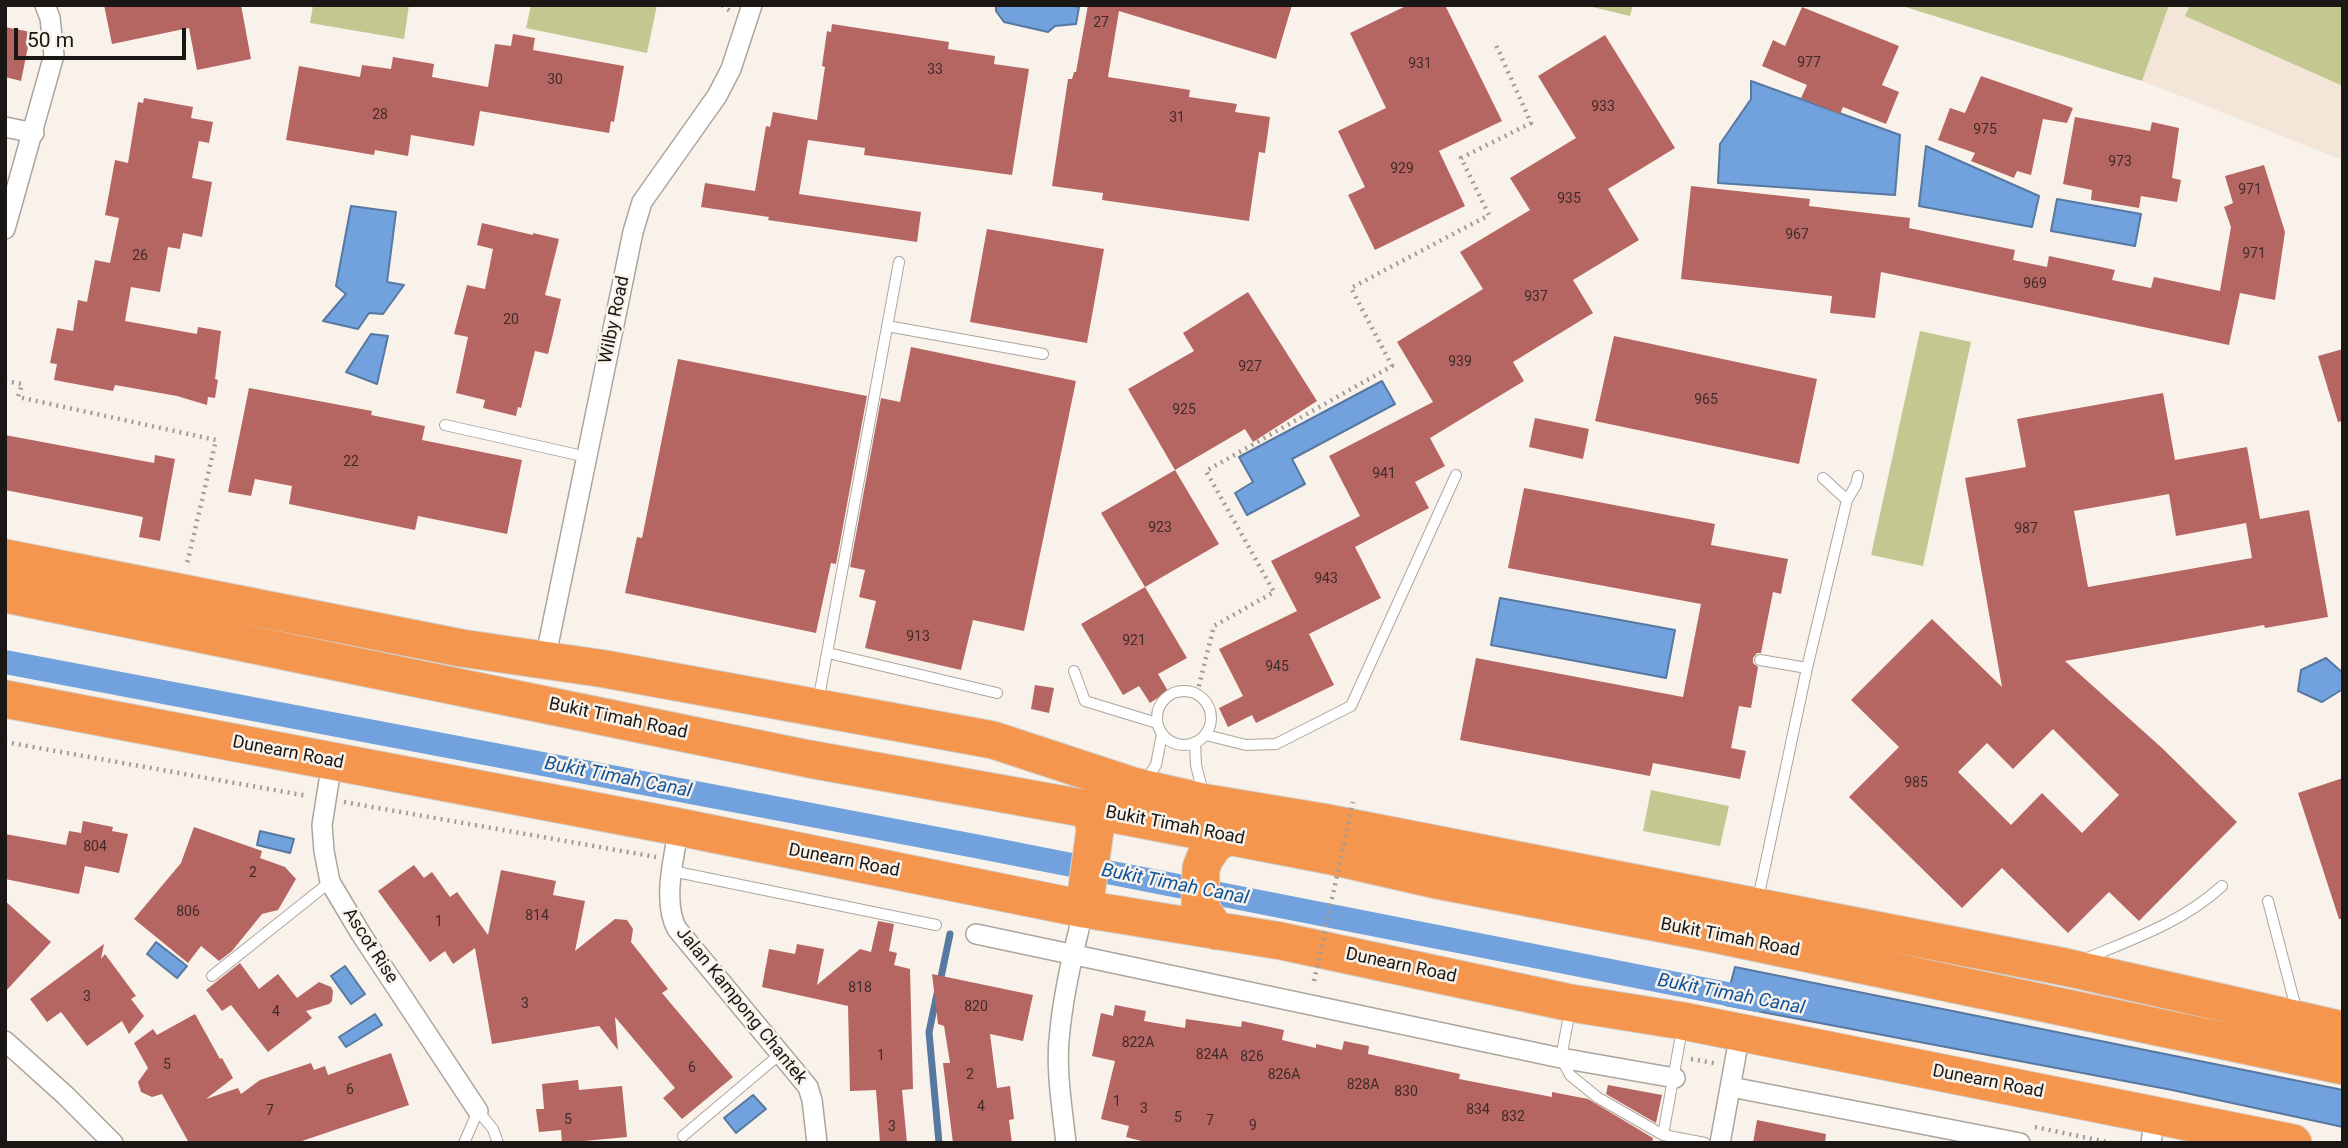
<!DOCTYPE html>
<style>
body{margin:0}
#map{position:relative;width:2348px;height:1148px;overflow:hidden;background:#f9f2ea;font-family:Roboto,sans-serif}
canvas{display:block}
.frame{position:absolute;inset:0;border:7px solid #1a1715;pointer-events:none}
.scale{position:absolute;left:14px;top:28px;width:172px;height:32px;box-sizing:border-box;border:4px solid #1a1715;border-top:0;padding-left:9px;font-size:21px;line-height:24px;white-space:nowrap;color:#1a1715;-webkit-text-stroke:5px #f9f2ea;paint-order:stroke}
</style>
<div id="map">
<canvas width="2348" height="1148"></canvas>
<div class="frame"></div>
<div class="scale">50 m</div>
</div>
<script>
const ctx = document.querySelector('canvas').getContext('2d');
ctx.lineJoin = 'round';
function fill(path, color) {
  ctx.fillStyle = color;
  ctx.fill(path, 'evenodd');
}
function strokePath(path, color, width, dash) {
  ctx.strokeStyle = color;
  ctx.lineWidth = width;
  ctx.lineCap = dash ? 'butt' : 'round';
  ctx.setLineDash(dash || []);
  ctx.stroke(path);
}
function drawText(font, color, halo, rows, align = 'center') {
  ctx.font = font + ' Roboto,sans-serif';
  ctx.lineWidth = 5;
  ctx.setLineDash([]);
  ctx.textBaseline = 'middle';
  ctx.strokeStyle = halo;
  ctx.fillStyle = color;
  for (const [text, x, y, turn = 0] of rows) {
    ctx.save();
    ctx.translate(x, y);
    ctx.rotate((+turn || 0) * Math.PI / 180);
    ctx.textAlign = isNaN(turn) ? turn : align;
    if (halo) ctx.strokeText(text, 0, 0);
    ctx.fillText(text, 0, 0);
    ctx.restore();
  }
}
fill(new Path2D(`
 M2169,5h174v155l-201,-79z`), '#f3e6d8');
fill(new Path2D(`
 M313,5h96l-5,34 -94,-16z
 M531,5h126l-10,48 -121,-25z
 M1584,5h49l-3,11z
 M1899,5h270l-27,76z
 M2190,5h153v81l-158,-70z
 M1920,331l51,11 -48,224 -52,-11z
 M1651,790l78,16 -9,40 -77,-15z`), '#c3c891');
const water = new Path2D(`
 M996,5h75l8,2 -3,17 -21,2 -7,6 -44,-10 -8,-11z
 M1751,81l149,54 -5,60 -177,-12 2,-39 31,-45z
 M1926,146l113,50 -7,31 -113,-21z
 M2057,199l84,15 -6,32 -84,-15z
 M351,206l45,6 -9,70 17,3 -21,29 -14,-1 -11,16 -35,-8 23,-27 -10,-8z
 M371,334l17,2 -11,48 -31,-12z
 M1382,381l13,23 -103,55 13,25 -58,31 -12,-22 18,-11 -14,-25z
 M1500,598l175,32 -9,48 -175,-33z
 M2326,658l17,15v16l-21,13 -24,-11 3,-21z
 M260,831l34,8 -4,14 -33,-8z
 M156,942l31,24 -10,12 -30,-24z
 M345,966l20,28 -14,10 -20,-28z
 M1735,967l608,123v37l-171,-37 -447,-85z
 M375,1014l7,11 -36,22 -7,-10z
 M753,1095l13,14 -30,24 -12,-15z`);
fill(water, '#71a2dd');
strokePath(water, '#5778a1', 2);
strokePath(new Path2D(`
 M940,982l10,-48
 M937,994l-8,38 10,111`), '#5778a1', 7);
strokePath(new Path2D(`
 M5,662l970,184 783,154`), '#71a2dd', 24);
fill(new Path2D(`
 M104,5h137l10,54 -54,11 -8,-42 -77,16z
 M1088,5h204l-16,54 -157,-48 -11,66 82,13 -1,7 48,7 -2,8 35,5 -5,36 -6,-1 -10,69 -147,-21 1,-7 -51,-7 16,-107h4l2,-7h2z
 M1408,5h37l57,116 -63,30 26,55 -90,44 -27,-55 17,-8 -27,-56 48,-23 -36,-75z
 M1802,7l97,39 -17,39 17,7 -13,32 -43,-17 -3,7 -39,-16 6,-13 -45,-19 11,-26 12,6z
 M832,24l117,18 -1,7 47,7 -1,8 35,5 -17,106 -148,-20 1,-7 -57,-8 -9,54 122,18 -4,30 -149,-22 1,-3 -68,-10 4,-24 50,8 11,-65 4,1 3,-15 44,8 8,-53 -3,-1 5,-35 4,1z
 M5,27l26,5 -10,49 -16,-4z
 M513,34l22,4 -2,12 91,16 -10,56 -3,-1 -2,12 -129,-22 -6,35 -63,-11 -3,21 -33,-6 -1,5 -88,-15 13,-74 61,11 2,-12 29,4 2,-12 41,7 -2,13 56,10 7,-43 16,2z
 M1605,35l70,113 -67,41 31,51 -66,40 20,33 -80,49 11,19 -94,57 15,28 -30,16 14,26 -74,39 26,51 -72,36 25,51 -78,38 -4,-8 -24,12 -9,-19 24,-12 -24,-47 78,-38 -26,-50 89,-45 -31,-60 104,-54 -36,-60 86,-53 -23,-37 70,-42 -20,-32 66,-40 -38,-62z
 M1981,76l92,32 -6,15 -24,-4 -12,56 -14,-4 -3,7 -43,-17 4,-8 -37,-13 12,-32 15,5z
 M144,98l49,9 -2,11 22,4 -4,21 -10,-2 -7,37 20,4 -10,55 -19,-4 -3,16 -12,-2 -8,45 -29,-5 -6,34 72,13 1,-7 23,4 -6,48 3,1 -3,18 -7,-1 -1,8 -30,-9 -62,-11 -2,6 -59,-11 3,-16 -7,-1 7,-35 16,3 5,-31 9,2 8,-42 15,3 9,-45 -14,-3 10,-55 13,3 10,-61 5,1z
 M2075,117l75,14 2,-9 27,6 -7,50 9,2 -4,22 -36,-6 -2,12 -48,-8 1,-10 -29,-6z
 M2264,165l21,67 -10,68 -35,-7 -11,52 -348,-73 -6,46 -45,-5 2,-17 -151,-17 10,-93 119,13 -1,7 101,12 -1,10 106,22 -2,10 34,7 2,-11 66,14 -3,10 39,8 3,-11 66,14 11,-64 -7,-20 9,-4 -8,-27z
 M482,223l51,12v-2l26,6 -14,56 16,4 -8,35 -5,20 -13,-3 -14,57 -3,-1 -2,9 -33,-8 2,-8 -29,-7 12,-56 -14,-3 13,-49 18,4 8,-40 -16,-4z
 M987,229l117,20 -17,94 -117,-21z
 M1248,292l69,109 -64,41 -8,-13 -70,41 -47,-81 66,-38 -11,-18z
 M1614,336l203,43 -18,85 -204,-43z
 M911,347l165,34 -52,250 -51,-11 -12,50 -96,-22 11,-47 -17,-4 6,-27 -15,-3 31,-169 19,4z
 M2343,349v72l-5,1 -20,-66z
 M678,359l189,37 -31,168 -5,-1 -15,70 -191,-40 12,-56 5,1z
 M249,388l123,23 -1,4 54,11 -3,14 100,20 -15,74 -89,-18 -3,14 -126,-26 3,-18 -37,-7 -4,17 -23,-4z
 M2163,393l12,67 72,-13 13,72 49,-9 19,107 -63,11 -1,-3 -199,36 97,87 75,74 -98,99 -30,-29 -41,41 -66,-65 -40,40 -113,-111 50,-50 -48,-47 81,-81 70,68 -37,-209 61,-11 -9,-48zM2169,494l7,42 70,-13 6,35 -164,29 -14,-76zM2053,729l66,66 -37,38 -40,-40 -31,32 -53,-53 29,-29 26,26z
 M1535,418l54,11 -6,30 -54,-12z
 M5,435l149,28 1,-8 20,4 -15,82 -21,-4 4,-20 -138,-27z
 M1175,470l44,74 -74,43 -44,-74z
 M1524,488l191,36 -4,21 77,14 -7,35 -8,-2 -12,61h-4l-4,5v5l5,4 -7,41 -12,-2 -8,42 15,3 -6,28 -87,-16 -3,13 -190,-36 16,-82 207,39 18,-93 -193,-36z
 M1145,587l42,71 -29,16 10,17 -18,12 -11,-17 -16,9 -42,-71z
 M1035,685l19,3 -5,25 -18,-4z
 M2343,778v141h-4l-41,-126z
 M83,821l30,6 -1,4 16,3 -9,39 -34,-7 -6,28 -74,-15v-45l61,11 3,-14 12,2z
 M194,827l68,24 -2,7 25,9 11,12 -18,31 -16,4 -30,37 -13,10 -18,-15 -13,17 -54,-44 47,-56z
 M414,865l10,13 8,-6 18,25 7,-5 31,43 13,-65 55,11 -3,14 32,6 -10,50 40,-32 12,1 6,9 -2,13 37,47 -6,4 71,84 -51,42 -19,-21 12,-10 -60,-71 3,33 -19,-24 -107,18 -17,-96 -22,16 -8,-13 -15,11 -52,-71z
 M5,901l46,41 -46,50z
 M878,921l16,3 -5,27 8,2 -3,12 16,4 3,120 -11,1 5,53h-27l-4,-53 -26,1 -2,-85 -86,-19 7,-38 26,5 2,-10 27,5 -7,36 43,-36 11,3z
 M104,944l-3,15 4,-5 31,42 -5,3 13,17 -15,18 -7,-13 -35,25 -26,-34 -14,10 -17,-23z
 M240,963l19,26 19,-15 19,24 22,-16 12,5 2,4 -1,10 -3,3 -23,7 6,7 -44,34 -37,-47 -9,6 -16,-21z
 M932,974l101,21 -10,46 -33,-7 7,54 13,-2 4,33 -5,1 3,23h-59l-10,-80h7l-6,-37 -6,-2z
 M1115,1005l31,6 -2,10 41,7 1,-9 55,8 1,-6 42,9 -2,10 34,8v-4l26,6 2,-9 25,5 -1,8 92,20 -1,5 93,18v-5l36,7 65,39 -1,5h-503l-23,-6 3,-11 -28,-7 14,-58 -23,-5 9,-43 12,3z
 M195,1014l25,45 2,-1 11,20 -27,21 32,-11 3,6 19,-14 51,-17 3,7 11,-4 3,9 63,-22 18,52 -113,38h-107l-27,-49 -10,3 -11,-5 -3,-10 10,-14 -14,-25 19,-14 4,6z
 M578,1080l1,10 43,-4 5,51 -65,6 -1,-13 -22,2 -3,-23h8l-2,-25z
 M1608,1085l54,10 -6,28 -50,-29z
 M1757,1120l69,14 -1,9h-72z`), '#b56663');
const lane = new Path2D(`
 M887,326l156,28
 M445,425l142,32
 M1823,478l24,22
 M828,653l169,40
 M1760,660l47,8
 M1074,671l11,30 72,22
 M1157 718a27 27 0 1 1 54 0a27 27 0 1 1-54 0Z
 M818,702l81,-440
 M1206,735l40,10 30,-1 75,-38 105,-231
 M1195,742l1,23 7,28
 M1146,780l10,-15 6,-31
 M672,871l264,54
 M1758,899l49,-231 40,-168 9,-15 2,-9
 M2268,901l29,111
 M2085,959c48,-20 98,-37 137,-73
 M212,976l118,-94
 M1570,1010l-9,48 9,17 27,22 66,38 42,8
 M1663,1135l19,-106
 M683,1136l96,-81
 M464,1143l14,-32 15,18 5,14`);
const street = new Path2D(`
 M5,127l29,6
 M5,229l49,-174 -4,-37 -5,-13
 M545,660l88,-428 9,-30 75,-106 14,-27 21,-64
 M332,762l-10,63 2,26 6,31 31,52 117,177
 M679,827c-5,30 -17,75 -2,102l131,158 4,13 5,43
 M976,934l585,124 114,20
 M5,1041l60,54 48,48
 M1731,1087l289,56
 M1066,1143c-4,-37 -11,-76 -6,-113 4,-40 14,-81 24,-121
 M1720,1143l20,-110
 M2151,1143l4,-28`);
const highway = new Path2D(`
 M5,558l456,90 144,21 388,71 140,46 74,17 115,19 743,145 278,63
 M5,594l804,165 262,47 256,49 105,24 278,54 633,133
 M5,699l674,128 405,82 197,32 290,62 112,18 610,122
 M1084,909l11,-79 -2,-12 -7,-9
 M1216,931l-16,-24 1,-39 4,-10 9,-13 13,-9`);
strokePath(lane, '#aca59e', 12);
strokePath(street, '#aca59e', 22);
strokePath(highway, '#d1d1d0', 39);
strokePath(new Path2D(`
 M722,5l8,6
 M5,381l17,3 -4,13 198,43 -29,124
 M1197,693l17,-67 60,-34 -68,-121 186,-105 -41,-78 138,-73 -28,-57 70,-35 -35,-78
 M5,742l303,54
 M344,802l312,55
 M1691,1059l23,4
 M2035,1127l77,16`), '#a29c97', 4.5, [2, 5]);
strokePath(lane, '#fff', 10);
strokePath(street, '#fff', 19);
strokePath(highway, '#f5964e', 37);
strokePath(new Path2D(`
 M1314,981l39,-179`), '#a29c97', 4.5, [2, 5]);
drawText('14px', '#412b28', null, [
 ["27",1101,23],
 ["977",1809,63],
 ["931",1420,64],
 ["33",935,70],
 ["30",555,80],
 ["933",1603,107],
 ["28",380,115],
 ["31",1177,118],
 ["975",1985,130],
 ["973",2120,162],
 ["929",1402,169],
 ["971",2250,190],
 ["935",1569,199],
 ["967",1797,235],
 ["971",2254,254],
 ["26",140,256],
 ["969",2035,284],
 ["937",1536,297],
 ["20",511,320],
 ["939",1460,362],
 ["927",1250,367],
 ["965",1706,400],
 ["925",1184,410],
 ["22",351,462],
 ["941",1384,474],
 ["923",1160,528],
 ["987",2026,529],
 ["943",1326,579],
 ["913",918,637],
 ["921",1134,641],
 ["945",1277,667],
 ["985",1916,783],
 ["804",95,847],
 ["2",253,873],
 ["806",188,912],
 ["814",537,916],
 ["1",439,922],
 ["818",860,988],
 ["3",87,997],
 ["3",525,1004],
 ["820",976,1007],
 ["4",276,1012],
 ["822A",1138,1043],
 ["824A",1212,1055],
 ["1",881,1056],
 ["826",1252,1057],
 ["5",167,1065],
 ["6",692,1068],
 ["2",970,1075],
 ["826A",1284,1075],
 ["828A",1363,1085],
 ["6",350,1090],
 ["830",1406,1092],
 ["1",1117,1102],
 ["4",981,1107],
 ["3",1144,1109],
 ["834",1478,1110],
 ["7",270,1111],
 ["832",1513,1117],
 ["5",1178,1118],
 ["5",568,1120],
 ["7",1210,1121],
 ["9",1253,1126],
 ["3",892,1127]
]);
drawText('18px', '#1a1715', '#f9f2ea', [
 ["Wilby Road",615,320,-78],
 ["Bukit Timah Road",618,719,12],
 ["Dunearn Road",288,753,11],
 ["Bukit Timah Road",1175,826,11],
 ["Dunearn Road",844,861,11],
 ["Bukit Timah Road",1730,938,11],
 ["Ascot Rise",370,946,57],
 ["Dunearn Road",1401,966,12],
 ["Jalan Kampong Chantek",741,1006,51],
 ["Dunearn Road",1988,1082,11]
]);
drawText('italic 19px', '#0e549b', '#f9f2ea', [
 ["Bukit Timah Canal",618,778,11],
 ["Bukit Timah Canal",1175,885,11],
 ["Bukit Timah Canal",1731,995,11]
]);
</script>
